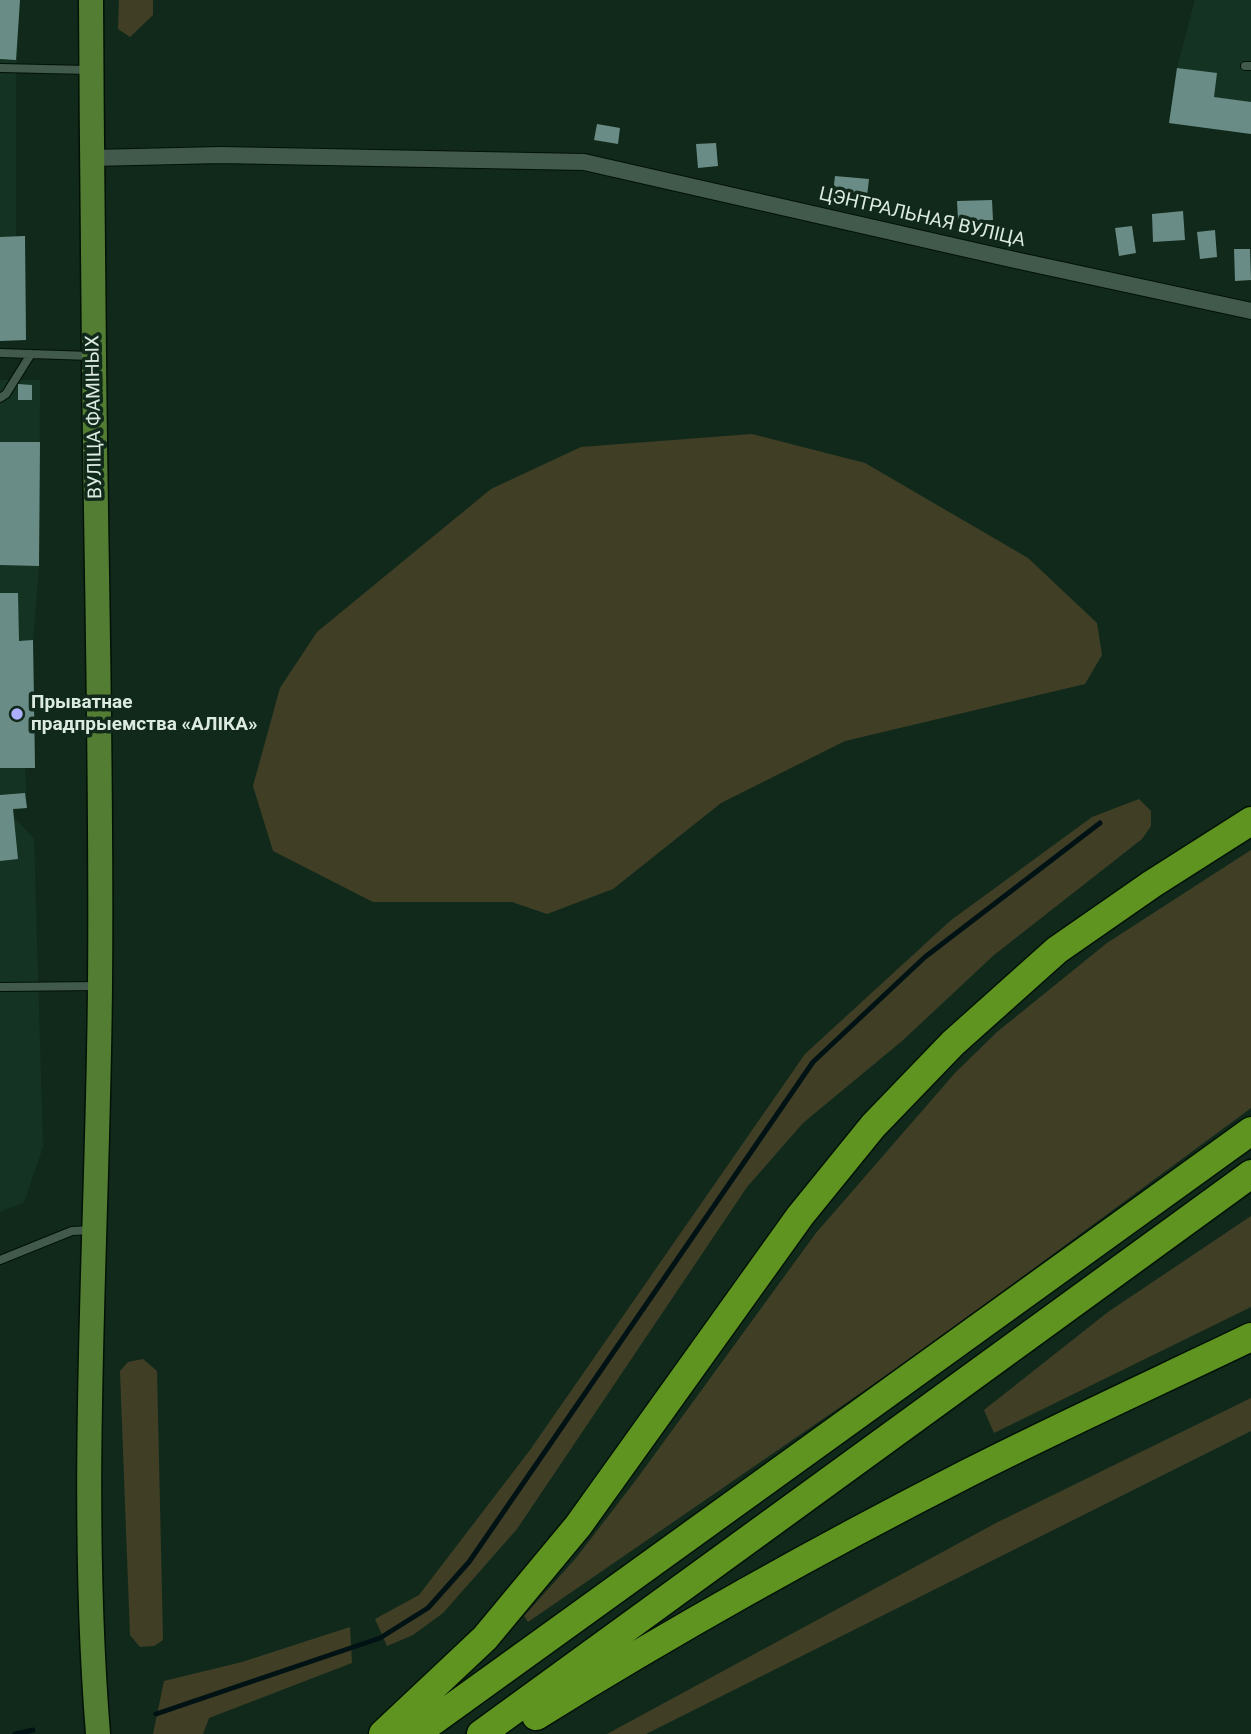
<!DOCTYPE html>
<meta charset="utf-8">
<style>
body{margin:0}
canvas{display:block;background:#11291b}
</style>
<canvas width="1251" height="1734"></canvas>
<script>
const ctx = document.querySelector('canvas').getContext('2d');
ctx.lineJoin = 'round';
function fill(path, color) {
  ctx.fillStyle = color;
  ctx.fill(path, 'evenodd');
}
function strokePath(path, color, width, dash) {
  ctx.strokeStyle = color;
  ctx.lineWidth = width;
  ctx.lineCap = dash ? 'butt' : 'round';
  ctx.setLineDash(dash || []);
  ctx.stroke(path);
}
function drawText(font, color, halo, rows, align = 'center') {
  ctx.font = font + ' Roboto,sans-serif';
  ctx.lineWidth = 7;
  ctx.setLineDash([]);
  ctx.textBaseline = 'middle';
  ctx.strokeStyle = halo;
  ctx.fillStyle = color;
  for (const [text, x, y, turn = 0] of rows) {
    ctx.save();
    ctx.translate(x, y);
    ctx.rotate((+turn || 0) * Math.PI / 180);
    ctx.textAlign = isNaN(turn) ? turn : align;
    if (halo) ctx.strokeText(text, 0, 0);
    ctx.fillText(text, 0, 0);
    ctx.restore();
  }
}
fill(new Path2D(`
 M0,0h20l-4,79v157h9l1,104 -26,1z
 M1195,0h56v134l-82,-11 8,-55z
 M0,380h40l-1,186 -6,74 2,128h-10l2,40 -14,2 1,7 20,22 9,308 -19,55 -24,10z`), '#143322');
fill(new Path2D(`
 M119,0h34v15l-23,22 -12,-8z
 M752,434l113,29 163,95 69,65 5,32 -17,29 -240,57 -124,62 -108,86 -66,25 -35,-12h-139l-100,-51 -20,-65 27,-98 37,-56 174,-143 90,-42z
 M1139,799l12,12v15l-9,13 -148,116 -92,86 -99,82 -56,64 -230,342 -74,84 -30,22 -26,11 -12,-27 44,-24 111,-145 275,-396 145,-133 142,-104z
 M1251,850v258l-325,240 -398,274 -4,-6 52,-58 60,-78 180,-247 139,-160 42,-41 110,-89z
 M1251,1216v91l-257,126 -10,-23 124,-98z
 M143,1359l14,12 6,269 -9,6 -14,1 -10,-12 -10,-264 8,-9z
 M1251,1398v33l-605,303h-39l389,-211z
 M350,1627l2,36 -143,55 -6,16h-50l11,-53 78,-19z`), '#403f25');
strokePath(new Path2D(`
 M156,1714l224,-76 48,-30 41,-46 344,-500 112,-105 175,-134
 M15,1734l18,-4`), '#011214', 5);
fill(new Path2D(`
 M0,0h20l-4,60 -16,-1z
 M1177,68l40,5 -3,24 37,5v32l-82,-11z
 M597,124l23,4 -2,16 -24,-4z
 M716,143l2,23 -20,2 -2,-24z
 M835,176l34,3 -3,26 -34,-4z
 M992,200l1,20 -35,1 -1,-20z
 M1183,211l2,29 -32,2 -1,-28z
 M1132,226l4,27 -17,3 -4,-28z
 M1215,230l2,27 -17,2 -3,-27z
 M25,236l1,104 -26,1v-104z
 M1234,249h16l1,31 -16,1z
 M18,384l14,1v15h-14z
 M0,442h40l-1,124 -39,-1z
 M0,593h18l1,48 14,-1 2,128h-35z
 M25,793l2,15 -14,1 5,50 -18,2v-66z`), '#6a8c86');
const lane = new Path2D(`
 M1245,66h6
 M0,68l89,2
 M0,353l91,3
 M0,398l6,-4 25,-40
 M0,987l99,-1
 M0,1260l72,-29 21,-1`);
const street = new Path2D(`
 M92,158l129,-3 363,7 431,98 236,51`);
const primary = new Path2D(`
 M91,0c1,119 1,238 3,357 2,210 8,419 6,628 -2,250 -22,500 -2,749`);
const highway = new Path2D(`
 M536,1716c140,-87 287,-169 434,-244 93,-47 187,-90 281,-135
 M383,1734l102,-96 93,-112 222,-310 73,-90 80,-83 104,-93 95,-66 99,-63
 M415,1734l836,-603
 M481,1734l770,-560`);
strokePath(lane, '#001106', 10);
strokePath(street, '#001106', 18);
strokePath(primary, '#001106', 27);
strokePath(highway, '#001106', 31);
strokePath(lane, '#425a4b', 8);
strokePath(street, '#425a4b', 16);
strokePath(primary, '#537d32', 24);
strokePath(highway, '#5f9421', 28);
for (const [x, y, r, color] of [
 [17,714,7,"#acaffb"]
]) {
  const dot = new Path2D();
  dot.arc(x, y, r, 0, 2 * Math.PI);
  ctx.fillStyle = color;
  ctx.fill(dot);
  strokePath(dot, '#11291b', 2.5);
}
drawText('19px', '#dcebe1', '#11291b', [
 ["ЦЭНТРАЛЬНАЯ ВУЛІЦА",922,218,13],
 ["ВУЛІЦА ФАМІНЫХ",95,417,-91]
]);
drawText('bold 19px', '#dcebe1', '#11291b', [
 ["Прыватнае",31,703],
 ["прадпрыемства «АЛІКА»",31,725]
], 'left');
</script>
